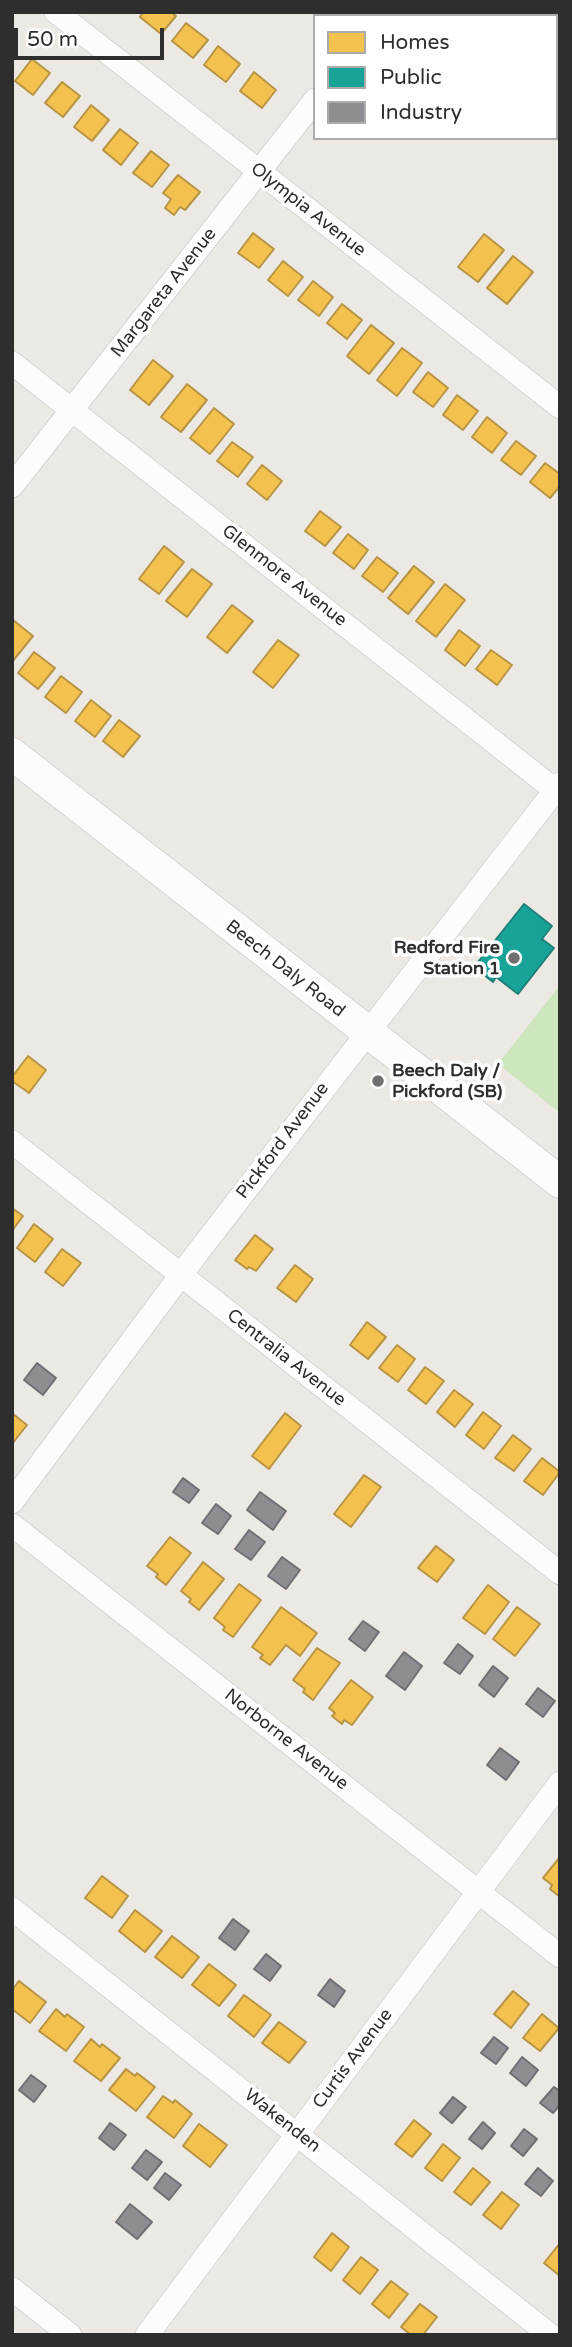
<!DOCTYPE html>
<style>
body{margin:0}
#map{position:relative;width:572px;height:2347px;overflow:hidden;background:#ece8e4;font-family:"Varela Round",sans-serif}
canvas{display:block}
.frame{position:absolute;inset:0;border:14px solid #2e2e2e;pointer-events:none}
.legend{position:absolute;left:313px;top:14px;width:245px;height:126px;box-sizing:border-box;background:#fff;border:2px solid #ababab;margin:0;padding:9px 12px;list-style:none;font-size:21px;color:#2e2e2e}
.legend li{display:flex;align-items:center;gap:14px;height:35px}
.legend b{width:35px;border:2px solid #ababab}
.scale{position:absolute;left:14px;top:28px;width:150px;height:32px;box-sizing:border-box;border:4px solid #2e2e2e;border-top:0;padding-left:9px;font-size:21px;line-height:24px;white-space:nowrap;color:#2e2e2e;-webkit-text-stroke:5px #fff;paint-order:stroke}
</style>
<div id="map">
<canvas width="572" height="2347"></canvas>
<div class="frame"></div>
<ul class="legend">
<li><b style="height:19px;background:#f2c14e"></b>Homes</li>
<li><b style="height:19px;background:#17a398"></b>Public</li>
<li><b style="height:19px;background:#8d8d92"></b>Industry</li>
</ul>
<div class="scale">50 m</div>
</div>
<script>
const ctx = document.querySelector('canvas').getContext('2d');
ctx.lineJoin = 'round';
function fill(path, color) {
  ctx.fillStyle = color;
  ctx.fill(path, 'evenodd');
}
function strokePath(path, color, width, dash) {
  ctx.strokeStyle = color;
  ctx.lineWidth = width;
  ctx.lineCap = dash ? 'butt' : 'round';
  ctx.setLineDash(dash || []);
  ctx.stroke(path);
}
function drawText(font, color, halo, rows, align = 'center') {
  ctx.font = font + ' "Varela Round",sans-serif';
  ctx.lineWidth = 7;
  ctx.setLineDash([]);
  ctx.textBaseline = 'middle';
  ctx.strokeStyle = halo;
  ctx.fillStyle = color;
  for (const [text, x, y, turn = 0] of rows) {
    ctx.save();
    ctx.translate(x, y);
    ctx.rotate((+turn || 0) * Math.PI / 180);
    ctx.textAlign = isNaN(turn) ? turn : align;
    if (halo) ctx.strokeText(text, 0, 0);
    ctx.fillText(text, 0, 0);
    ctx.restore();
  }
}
fill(new Path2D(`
 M560,985v128l-62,-49z`), '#cee6be');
const homes = new Path2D(`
 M143,12h28l5,4 -15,18 -21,-17z
 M186,23l22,17 -15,18 -21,-17z
 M218,46l22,18 -14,18 -22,-17z
 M32,59l18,14 -17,22 -18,-14z
 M254,72l22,18 -14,18 -22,-17z
 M62,82l18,14 -17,21 -18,-14z
 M558,91l2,2v32l-4,5z
 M91,105l18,15 -17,21 -18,-14z
 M120,129l18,14 -17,22 -18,-15z
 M151,151l18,14 -17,22 -19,-14z
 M178,175l22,17 -15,18 -5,-3 -6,8 -9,-7 6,-9 -8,-6z
 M253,233l21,16 -15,19 -21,-15z
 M484,234l20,16 -26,32 -20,-15z
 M513,256l20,16 -26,32 -20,-16z
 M283,261l20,16 -15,19 -20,-16z
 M313,281l20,16 -14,19 -21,-16z
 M342,304l20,16 -15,19 -20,-16z
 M371,325l23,18 -25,31 -22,-18z
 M402,348l20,15 -25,33 -20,-16z
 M153,360l20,16 -24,29 -19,-15z
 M428,372l20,16 -15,19 -20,-15z
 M187,384l20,16 -26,32 -20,-15z
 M457,395l21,16 -15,19 -20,-15z
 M214,408l20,16 -24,30 -20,-16z
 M487,417l20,16 -15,20 -20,-16z
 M516,441l20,15 -15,19 -20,-15z
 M232,442l21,15 -15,20 -21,-16z
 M545,463l15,11v12l-10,12 -20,-16z
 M262,465l20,16 -15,19 -20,-16z
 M320,511l21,16 -16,19 -20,-15z
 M348,534l20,16 -14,19 -21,-16z
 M164,546l20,16 -25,32 -20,-15z
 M377,557l21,16 -15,19 -21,-16z
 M414,566l20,16 -26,32 -20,-16z
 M192,569l20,15 -25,33 -21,-16z
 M445,584l20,16 -29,37 -20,-16z
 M232,605l21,16 -26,32 -20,-16z
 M13,620l20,16 -21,26v-41z
 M459,630l21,16 -15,20 -20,-16z
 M278,640l21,15 -26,33 -20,-16z
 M491,650l21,15 -15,20 -21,-16z
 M34,652l21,16 -17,21 -20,-16z
 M61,676l21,16 -16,21 -21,-16z
 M91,700l20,16 -16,21 -20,-16z
 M119,720l21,16 -17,21 -20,-16z
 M28,1056l18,14 -17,23 -17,-12v-4z
 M12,1208l11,8 -11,15z
 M34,1224l19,15 -18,23 -18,-14z
 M255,1235l18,14 -17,22 -7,-4 -2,2 -12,-9z
 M62,1249l19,14 -18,23 -18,-14z
 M295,1265l18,14 -17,23 -19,-14z
 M367,1322l19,15 -18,22 -18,-14z
 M397,1345l18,14 -17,23 -19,-14z
 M425,1367l19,14 -18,23 -18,-14z
 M454,1390l19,14 -18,23 -18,-15z
 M483,1412l18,14 -17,23 -18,-14z
 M285,1413l16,13 -32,43 -17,-13z
 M13,1414l14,11 -15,19v-29z
 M513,1435l18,14 -17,22 -19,-13z
 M542,1458l18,14 -17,23 -19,-14z
 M364,1475l17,12 -30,40 -17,-13z
 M170,1537l21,16 -25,32 -10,-8 2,-3 -11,-8z
 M436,1546l18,14 -17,22 -19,-14z
 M203,1562l21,17 -25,31 -10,-8 2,-3 -10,-8z
 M239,1584l22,16 -28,37 -10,-7 2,-3 -11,-9z
 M488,1585l21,17 -24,32 -22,-16z
 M281,1607l36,26 -17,23 -14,-11 -16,20 -10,-7 3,-3 -11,-8z
 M517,1607l23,17 -25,32 -22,-17z
 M317,1648l23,15 -27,37 -10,-8 2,-3 -12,-9z
 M351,1680l22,17 -21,28 -8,-5 -2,4 -10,-8 3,-3 -6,-5z
 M560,1857v40l-10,-8 2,-4 -9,-7z
 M102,1876l26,20 -16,22 -27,-20z
 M135,1910l27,21 -17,21 -26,-21z
 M172,1936l27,21 -17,21 -27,-21z
 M209,1964l27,21 -17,21 -27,-21z
 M19,1981l27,21 -16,21 -18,-14v-19z
 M513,1991l16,13 -18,24 -17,-14z
 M244,1995l27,20 -17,22 -26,-21z
 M56,2009l9,8 2,-3 17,13 -18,24 -27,-20z
 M542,2014l17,14 -19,23 -17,-13z
 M279,2022l27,20 -17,21 -27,-20z
 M91,2039l9,8 2,-3 18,14 -19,23 -27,-20z
 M126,2069l9,7 2,-3 18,14 -19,24 -27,-21z
 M163,2096l10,7 2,-3 17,14 -18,24 -27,-21z
 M414,2120l17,14 -19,23 -17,-13z
 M199,2124l28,21 -17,22 -27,-21z
 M443,2144l17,14 -18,23 -17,-13z
 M473,2168l17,14 -19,23 -17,-13z
 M502,2192l17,13 -18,24 -18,-14z
 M332,2233l17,14 -18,24 -17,-14z
 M560,2243v33l-16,-13z
 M361,2257l17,13 -18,24 -17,-14z
 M391,2281l17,13 -19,24 -17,-14z
 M420,2304l17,13 -14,18h-12l-10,-8z`);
fill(homes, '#f2c14e');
strokePath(homes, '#b79544', 2);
const public = new Path2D(`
 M524,904l28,22 -10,13 12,9 -36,46 -22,-17 -3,5 -19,-15z`);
fill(public, '#17a398');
strokePath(public, '#1e8078', 2);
const industry = new Path2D(`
 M37,1363l19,15 -13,17 -19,-15z
 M183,1478l16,12 -10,13 -16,-11z
 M260,1492l26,19 -13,19 -26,-20z
 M216,1504l15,12 -13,18 -16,-11z
 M249,1530l16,12 -14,18 -16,-11z
 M282,1557l18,13 -14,19 -18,-13z
 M363,1621l16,11 -14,19 -16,-12z
 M458,1644l15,12 -13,18 -16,-11z
 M404,1652l18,14 -17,24 -19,-14z
 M493,1666l15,12 -14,19 -15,-12z
 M538,1688l17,13 -12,16 -17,-13z
 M500,1748l19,14 -13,18 -19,-15z
 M233,1919l16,12 -14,19 -16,-12z
 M266,1954l15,12 -11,15 -16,-12z
 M330,1979l15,12 -11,16 -16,-12z
 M494,2037l14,11 -12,16 -15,-11z
 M522,2057l16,13 -12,16 -16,-13z
 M31,2075l15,11 -12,16 -15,-12z
 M554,2087l6,4v14l-7,8 -13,-10z
 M453,2097l13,10 -14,16 -12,-10z
 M483,2122l12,11 -13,16 -13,-10z
 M110,2123l16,12 -12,15 -15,-12z
 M524,2129l13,10 -14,17 -12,-10z
 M146,2150l16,12 -15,18 -15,-12z
 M538,2168l15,13 -12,15 -16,-12z
 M165,2173l16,12 -12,15 -15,-12z
 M130,2204l22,18 -15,17 -21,-17z`);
fill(industry, '#8d8d92');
strokePath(industry, '#707074', 2);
const minor = new Path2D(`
 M56,12l504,395
 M534,12l4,4
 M381,16l3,-4
 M556,30l4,3
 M12,363l543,427
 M12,486l303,-386
 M12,1142l548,431
 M12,1502l183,-246 365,-472
 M12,1525l548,431
 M12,1909l538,426
 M12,2289l58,46
 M147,2335l413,-552`);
const secondary = new Path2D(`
 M12,754l548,428`);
strokePath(minor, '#c5c4c5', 24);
strokePath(secondary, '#c5c4c5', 33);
strokePath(minor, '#fcfcfb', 23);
strokePath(secondary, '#fcfcfb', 32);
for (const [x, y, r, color] of [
 [514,958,7,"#706f6e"],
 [378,1081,7,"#706f6e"]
]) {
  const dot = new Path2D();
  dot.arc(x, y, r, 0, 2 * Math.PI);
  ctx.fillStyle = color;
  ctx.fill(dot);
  strokePath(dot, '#fff', 2.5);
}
drawText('18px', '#2e2e2e', '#fff', [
 ["Olympia Avenue",308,210,38],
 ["Margareta Avenue",164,293,-52],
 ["Glenmore Avenue",284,576,38],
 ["Beech Daly Road",285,969,38],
 ["Pickford Avenue",283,1141,-53],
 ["Centralia Avenue",286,1358,38],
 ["Norborne Avenue",286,1740,38],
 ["Curtis Avenue",353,2059,-53],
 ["Wakenden",282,2121,38]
]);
drawText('bold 18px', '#2e2e2e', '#fff', [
 ["Redford Fire",500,948],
 ["Station 1",500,969],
 ["Beech Daly /",392,1071,"left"],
 ["Pickford (SB)",392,1092,"left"]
], 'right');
</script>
